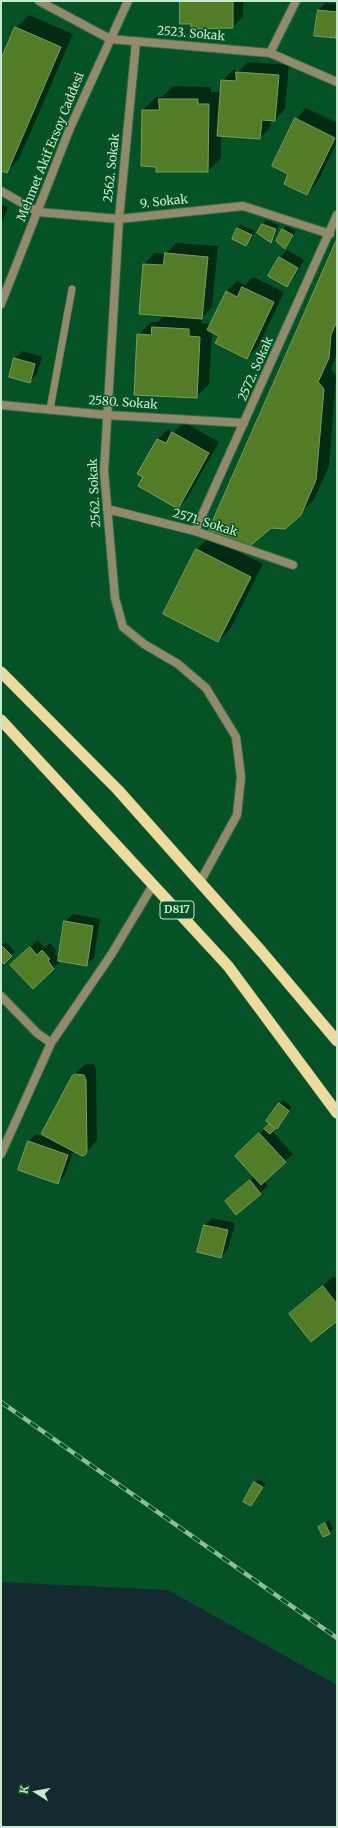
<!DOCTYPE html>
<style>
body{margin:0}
#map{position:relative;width:338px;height:1828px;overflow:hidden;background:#065227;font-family:Merriweather,serif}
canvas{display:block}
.frame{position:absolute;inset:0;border:2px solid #c8e9cf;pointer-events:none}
.north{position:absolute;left:16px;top:1772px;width:40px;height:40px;-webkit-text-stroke:3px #065227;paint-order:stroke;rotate:281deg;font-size:11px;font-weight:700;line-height:16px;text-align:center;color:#c8e9cf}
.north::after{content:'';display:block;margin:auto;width:14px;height:18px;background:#c8e9cf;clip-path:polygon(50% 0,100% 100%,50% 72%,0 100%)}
</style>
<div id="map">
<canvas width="338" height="1828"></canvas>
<div class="frame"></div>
<div class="north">K</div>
</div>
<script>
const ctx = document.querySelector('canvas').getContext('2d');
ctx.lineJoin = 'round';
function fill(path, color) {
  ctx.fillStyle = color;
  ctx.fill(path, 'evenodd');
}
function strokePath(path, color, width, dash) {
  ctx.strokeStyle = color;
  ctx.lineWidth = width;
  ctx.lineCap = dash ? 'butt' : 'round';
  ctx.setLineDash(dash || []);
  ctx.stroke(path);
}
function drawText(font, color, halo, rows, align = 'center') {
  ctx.font = font + ' Merriweather,serif';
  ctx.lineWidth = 3;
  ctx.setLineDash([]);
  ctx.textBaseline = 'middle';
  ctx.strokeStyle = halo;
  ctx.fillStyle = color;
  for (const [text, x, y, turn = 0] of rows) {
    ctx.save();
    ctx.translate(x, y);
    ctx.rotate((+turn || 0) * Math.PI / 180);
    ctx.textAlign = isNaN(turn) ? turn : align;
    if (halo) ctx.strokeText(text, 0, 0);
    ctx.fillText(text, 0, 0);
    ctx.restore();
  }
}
fill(new Path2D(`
 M1,1582l167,8 169,95v142h-336z`), '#132b30');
fill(new Path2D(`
 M181,1h62v15l-10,11z
 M326,3l11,1v32l-2,1 -17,-27z
 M29,15l44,19 -54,125 -13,13 -5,-2v-108l15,-34z
 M248,62l41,3 -4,44 -10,11h-4l-1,8 -10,10 -39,-2v22l-13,13 -51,-5 -14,-56 13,-13h6l11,-11 38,1v5h11v-11l11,-11 6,1z
 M306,108l31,15v19l-20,41 -10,11 -17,-21 6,-54z
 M1,204l7,3 -7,19z
 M266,220l13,5 -5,13 -3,3 -12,-8z
 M241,225l14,6 -5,10 -4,4 -13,-6 5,-11z
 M286,226l10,5 -11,17 -2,-18z
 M337,241v113l-6,15 5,7 -7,90 -15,34 -29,28z
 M176,243l42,3 -6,61 -10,11 -1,5 10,1 15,-32 11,-11 8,4 8,-8 31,15 -26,55 -11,10 -27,-21 -8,-4 -3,52 -13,13 -58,-62 13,-13h7l7,-7 -21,-51 11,-11 11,1z
 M287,250l17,10 -10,18 -8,8 -6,-28z
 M23,351l19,6 -5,17 -8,8 -14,-24z
 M184,422l35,20 -31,55 -10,10 -20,-68 10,-10 6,3z
 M209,537l54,27 -32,64 -13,13 -21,-92z
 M73,914l27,5 -6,39 -8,7 -25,-4 -28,27 -14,-30 19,-18 7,8 5,-5 7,8 -3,2 5,5 6,-36z
 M6,942l9,10 -11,10 -3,-3v-13z
 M86,1064h8l2,5 1,71 -12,14 -11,-4 -9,25 -7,7 -29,-41 7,-7 12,4 24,-62z
 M283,1100l9,7 -11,17 -9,7 21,23 -29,27 4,5 -32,28 -2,-20 21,-18 -11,-27 27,-26 8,-19z
 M212,1218l23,5 -7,26 -7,8 -16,-32z
 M334,1276l3,4v40l-47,-6z
 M259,1479l7,4 -15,22 4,-22z
 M329,1520l4,9 -4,4 -9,-6z`), '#0007');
const building = new Path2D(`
 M180,1h53v27l-42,1v-5h-11z
 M318,10l19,2 -1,26 -22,-2z
 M15,27l46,20 -54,126 -6,-2v-112z
 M236,72l43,3 -4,46 -13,-1 -2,19 -43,-3 4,-56 15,1z
 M159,99h39v5h11l-1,68h-52v-5l-15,-1 1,-56h17z
 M295,118l40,20 -28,57 -23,-11 4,-10 -16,-8z
 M262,224l14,5 -5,14 -14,-10z
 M237,228l15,7 -6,11 -14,-7z
 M282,229l11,6 -8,14 -9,-8z
 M337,239v82l-6,14 -2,23 -11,24 6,7 -8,91 -15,35 -16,14 -14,-1 -21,18 -6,-1 -35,-15z
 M165,253l43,4 -6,62 -63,-5 4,-50 20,1z
 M279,257l19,11 -11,19 -19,-11z
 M242,287l32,15 -27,57 -32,-16 4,-7 -12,-6 19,-39 11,6z
 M152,327l37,2v7l11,1 -3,61 -63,-3 3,-61 14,1z
 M14,358l21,6 -5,19 -21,-6z
 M172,432l37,21 -31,56 -40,-23 5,-9 -6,-3 20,-35 9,4z
 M196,549l55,28 -33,65 -55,-28z
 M64,921l29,5 -6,40 -29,-5z
 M1,945l11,11 -8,8 -3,-3z
 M30,947l7,8 5,-5 8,9 -2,2 6,8 -21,20 -23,-24z
 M75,1074l9,1 2,5 1,72 -2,3 -3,1 -41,-22 31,-58z
 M279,1103l10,8 -12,18 -11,-8z
 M269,1124l6,5 -5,5 -6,-5z
 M259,1133l27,29 -25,23 -26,-29z
 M28,1141l40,14 -10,29 -40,-14z
 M250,1180l11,14 -25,21 -11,-14z
 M204,1225l24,5 -7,28 -24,-6z
 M323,1286l14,18v17l-26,21 -22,-28z
 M254,1482l9,5 -12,19 -8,-4z
 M325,1523l5,11 -7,3 -5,-10z`);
fill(building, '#537c27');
strokePath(building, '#7b9e5d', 1);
const service = new Path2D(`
 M50,409l22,-120`);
const minor = new Path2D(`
 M39,1l71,38 160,14 67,29
 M136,42l-17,177 -15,252 11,127 8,29 21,17 34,20 28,24 30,49 5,40 -4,38 -37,67
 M270,53l26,-52
 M1,191l37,21 81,7 124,-13 87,28
 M1,405l106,10 137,8
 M107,509l88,22 98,34
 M195,531l142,-316
 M1,996l36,37 14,10 60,-88 42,-70
 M1,1154l50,-111`);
const tertiary = new Path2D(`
 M1,304l69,-176 58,-127`);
const trunk = new Path2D(`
 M1,672l117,118 144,162 75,89
 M1,720l227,246 109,147`);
strokePath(service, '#2d7049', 8);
strokePath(minor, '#2d7049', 10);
strokePath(tertiary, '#2d7049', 10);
strokePath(trunk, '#2d7049', 12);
strokePath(service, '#93896b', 7);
strokePath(minor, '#93896b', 8);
strokePath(tertiary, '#93896b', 8);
strokePath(trunk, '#eeda9c', 11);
const rail = new Path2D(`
 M1,1402l336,236`);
strokePath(rail, '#8ebc9d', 4.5);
strokePath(rail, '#065227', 3, [9]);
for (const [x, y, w] of [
 [177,910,34]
]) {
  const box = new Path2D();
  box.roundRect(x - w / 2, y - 9, w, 18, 3);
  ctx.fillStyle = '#065227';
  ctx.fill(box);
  strokePath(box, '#c8e9cf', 1);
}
drawText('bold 11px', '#c8e9cf', null, [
 ["D817",177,910]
]);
drawText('12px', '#c8e9cf', '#065227', [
 ["2523. Sokak",191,34,5],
 ["Mehmet Akif Ersoy Caddesi",51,147,-68],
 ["2562. Sokak",112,168,-84],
 ["9. Sokak",164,202,-6],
 ["2572. Sokak",256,369,-66],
 ["2580. Sokak",123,403,4],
 ["2562. Sokak",95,493,-93],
 ["2571. Sokak",205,523,17]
]);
</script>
